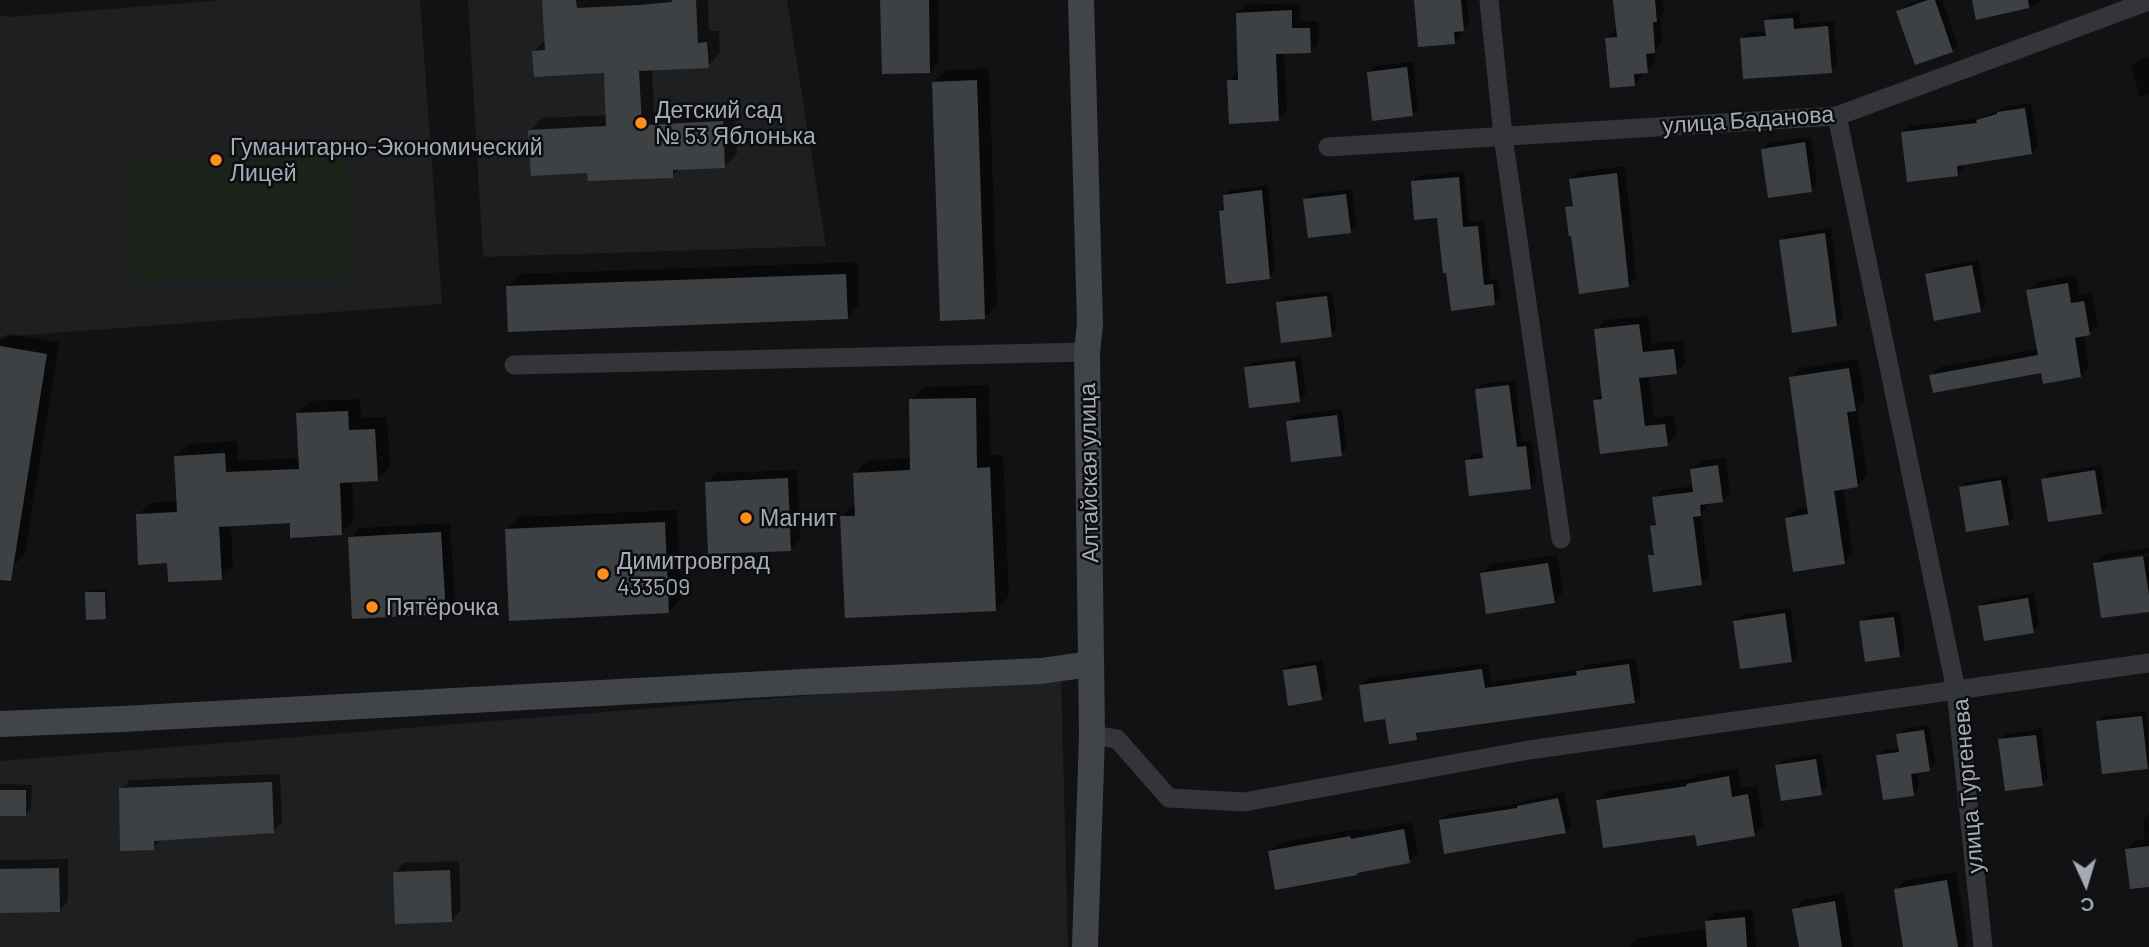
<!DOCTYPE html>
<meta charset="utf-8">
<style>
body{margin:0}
#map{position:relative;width:2149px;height:947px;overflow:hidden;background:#121214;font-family:Barlow,sans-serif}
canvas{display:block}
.north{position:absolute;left:2051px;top:849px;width:70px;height:70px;-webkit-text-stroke:5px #0d0d0f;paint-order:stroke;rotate:176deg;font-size:19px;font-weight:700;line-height:28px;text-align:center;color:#a3acb6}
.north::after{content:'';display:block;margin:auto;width:24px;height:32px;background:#a3acb6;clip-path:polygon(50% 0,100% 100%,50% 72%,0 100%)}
</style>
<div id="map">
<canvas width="2149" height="947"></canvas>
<div class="north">С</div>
</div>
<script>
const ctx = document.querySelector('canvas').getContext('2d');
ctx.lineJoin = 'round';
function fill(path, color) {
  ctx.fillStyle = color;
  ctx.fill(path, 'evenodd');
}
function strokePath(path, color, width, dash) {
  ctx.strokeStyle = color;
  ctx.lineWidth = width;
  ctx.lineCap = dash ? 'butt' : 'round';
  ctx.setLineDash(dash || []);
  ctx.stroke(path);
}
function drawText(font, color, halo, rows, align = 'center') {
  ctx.font = font + ' Barlow,sans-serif';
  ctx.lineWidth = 5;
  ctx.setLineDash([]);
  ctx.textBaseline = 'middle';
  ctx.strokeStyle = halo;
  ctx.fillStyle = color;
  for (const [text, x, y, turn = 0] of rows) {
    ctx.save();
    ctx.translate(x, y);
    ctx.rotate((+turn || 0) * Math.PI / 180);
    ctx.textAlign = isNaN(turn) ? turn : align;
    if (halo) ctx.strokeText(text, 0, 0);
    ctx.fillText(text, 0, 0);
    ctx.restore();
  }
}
fill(new Path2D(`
 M224,0h196l22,304 -442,33v-322l9,2z
 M468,0h319l39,246 -343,11z
 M1061,675l7,272h-1068v-186z`), '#1e1f21');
fill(new Path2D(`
 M347,154l3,123 -218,5 -3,-122z`), '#1a221a');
fill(new Path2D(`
 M544,0h164l1,31h10l1,22 -12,13 -56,3 2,44 81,-4 2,45 -12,12 -45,2 -8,8 -83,-5 -59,-41 13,-12 65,-3 -3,-44 -71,-20 12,-12z
 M882,0h56l1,62 -10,10z
 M1415,0h52l2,23 -9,7 1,6 -6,6z
 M1615,0h47l2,12 -4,4 2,27 -8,9 1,11 -8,8 -5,1v4l-8,8 -27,-46 8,-7 3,-1z
 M1920,0h22l16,44 -6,6 -54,-38 6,-6z
 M1974,0h67l-5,5 -58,13z
 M1299,3l1,18h18l1,22 -8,8 -27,1 3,59 -8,8 -50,-38 8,-8h3l-3,-60 9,-8z
 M1799,12l1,12 34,-3 3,44 -6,6 -89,-33 6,-6 19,-1 -1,-10 6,-6z
 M2149,57v37l-9,3 -9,-30 6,-6z
 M1413,62l5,46 -6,7 -44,-42 7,-7z
 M989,68l8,237 -13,13 -50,-236 13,-12z
 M2031,103l7,43 -6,6 -69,11v6l-6,6 -54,-43 6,-6 72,-8 24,-11z
 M1811,137l6,47 -6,6 -48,-41 6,-6z
 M1625,166l11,112 -8,8 -61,-78 7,-7 -3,-21 8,-8z
 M1464,171l5,51 15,-1 6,59 8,-1 3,19 -7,6 -55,-88 -27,-34 7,-6z
 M1268,185l7,86 -6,6 -48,-66 4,-5 -1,-10 6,-6z
 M1352,189l4,36 -6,6 -45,-31 6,-6z
 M1831,228l12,91 -6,6 -56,-84 6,-7z
 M1978,260l8,45 -6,6 -53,-37 6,-6z
 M858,262l1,43 -12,12 -339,-30 12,-13z
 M2076,275l4,20 12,-2 6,32 -9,8 -5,1 5,33 -8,8 -39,-4 -111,4 9,-8 98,-18 -10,-59 9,-8z
 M1332,291l5,38 -6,6 -53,-32 6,-6z
 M1648,316l4,28 31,-4 2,23 -9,9 -27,3 5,43 20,-3 3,20 -10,9 -72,-43 8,-8 -7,-63 9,-10z
 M8,334l51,8 -34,212 -13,13 -12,-2v-224z
 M1301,356l5,38 -7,6 -53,-32 6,-6z
 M1858,359l7,41 -8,8 10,68 -10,10 -14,2 10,65 -9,9 -57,-44 9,-9 13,-2 -18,-130 9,-9z
 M1515,380l7,62 10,-1 4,41 -6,6 -63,-28 6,-6 11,-1 -8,-63 7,-6z
 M989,385l1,70h13l6,141 -13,13 -154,-92 14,-14 -1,-29 13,-14 44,-2 -1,-58 13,-13z
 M360,399l1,19 26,-1 3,50 -13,12 -25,1 2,41 -13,12 -50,-11 -60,3 2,41 -12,12 -53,-17 -30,-46 12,-12 28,-2 -2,-45 13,-12 48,-3 1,20 62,-3 -3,-44 13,-13z
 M1342,409l5,39 -6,6 -53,-32 6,-7z
 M1726,458l4,35 -8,8 -14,1v4l-7,8 8,61 -8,8 -51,-27 5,-5 -3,-24 5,-6 -3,-23 8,-8 32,-4 -2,-17 8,-8z
 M2101,465l6,41 -6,6 -58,-32 6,-7z
 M797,470l3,70 -10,9 -83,-66 10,-10z
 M2007,475l7,42 -6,6 -48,-35 7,-6z
 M677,510l4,89 -12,13 -162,-82 12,-13z
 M450,523l5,80 -10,9 -95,-74 9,-10z
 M2149,548v5l-46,7v3l46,-6v53l-54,-46 10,-10z
 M1557,555l6,37 -9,10 -72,-28 9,-10z
 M89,590h18l1,25 -3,2 -18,-24z
 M2034,593l5,32 -6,6 -53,-24 6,-6z
 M1791,608l6,47 -6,6 -56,-40 6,-6z
 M1900,611l5,38 -6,6 -38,-33 6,-6z
 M1636,658l5,36 -7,7 -211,30 -7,7 -29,-21 -27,-32 7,-7 121,-15 3,19 90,-13 4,-4z
 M1322,660l6,32 -7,6 -37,-27 7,-6z
 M2147,711l2,54 -2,2 -49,-45 6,-6z
 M1929,725l6,38 -6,6 -12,2 2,17 -6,6 -35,-38 6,-6 16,-2 -2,-13 6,-6z
 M2042,729l6,49 -6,6 -42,-44 6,-6z
 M1822,754l5,33 -6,6 -44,-27 6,-6z
 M1738,768l3,20 16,-2 7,39 -9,9 -59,-1 -99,-33 10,-9 87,-13 3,-3z
 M280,774l2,49 -9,8 -111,8 -9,9 -32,-59 9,-9z
 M0,784l32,1 -1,23 -6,6h-25z
 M1564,792l7,33 -6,7 -124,-12 6,-6 75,-11 3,-2z
 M2149,814v71l-22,-36 9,-9 9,-1 -2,-19z
 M1412,822l6,31 -9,8 -139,-9 8,-9 80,-14 1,2z
 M68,859v42l-9,9 -59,1v-51z
 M459,861l2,49 -9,10 -58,-47 10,-10z
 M1956,872l12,71 -4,4h-59l-9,-57 9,-10z
 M1844,893l9,54h-52l-7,-38 10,-9z
 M1753,909l3,38h-126l8,-9 69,-9v-8l8,-8z`), '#0007');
fill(new Path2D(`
 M542,0h34l1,8 62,-3 33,-3v-2h24l2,43 9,-1 2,26 -70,3 3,54 81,-4 2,47 -52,2v8l-32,1 -53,2 -1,-8 -56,3 -3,-46 78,-4 -2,-53 -70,4 -2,-26 13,-1z
 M880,0h49l1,73 -48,1z
 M1414,0h47l3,31 -10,1 1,12 -37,3z
 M1613,0h42l2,22h-4l2,31 -9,1 2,19 -14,1 1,12 -25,2 -5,-50 12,-1z
 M1928,0h7l18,52 -38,13 -19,-54z
 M1972,0h56l1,8 -53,12z
 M1292,10v18h18l1,25 -35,1 3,67 -50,3 -2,-44h11l-2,-67z
 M1793,18l1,11 34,-3 4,47 -89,6 -3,-41 26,-2 -2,-16z
 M1407,67l6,49 -41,5 -5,-49z
 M977,80l8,239 -45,2 -8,-239z
 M2025,108l7,46 -75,12 1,10 -51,6 -6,-50 76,-9 -1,-3 21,-6v-2z
 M1805,142l7,50 -44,6 -7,-49z
 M1617,173l12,114 -50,7 -8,-58h-2l-4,-29 8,-1 -4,-27z
 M1459,177l4,50 15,-1 6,59 9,-1 2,21 -44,6 -5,-38h-3l-6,-55 -23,2 -3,-39z
 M1262,190l8,89 -44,5 -7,-73 5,-1 -1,-15z
 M1346,194l5,39 -43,5 -5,-39z
 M1825,233l12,93 -45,7 -13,-93z
 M1972,265l9,47 -47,9 -9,-47z
 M846,274l2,45 -340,13 -2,-46z
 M2068,283l3,20 13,-2 6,34 -15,3 6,39 -38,7 -2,-11 -108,20 -4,-18 109,-20 -12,-65z
 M1327,296l5,41 -51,6 -5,-41z
 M1639,324l4,28 31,-3 3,25 -38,4 6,48 20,-2 3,22 -68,8 -7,-54 9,-1 -8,-70z
 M0,346l47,8 -36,227 -11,-1z
 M1295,361l5,41 -51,6 -5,-41z
 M1849,368l7,43 -9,1 11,75 -24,4 11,73 -52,8 -8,-54 23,-4 -19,-137z
 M1509,385l8,62 9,-1 5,43 -62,7 -4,-36 18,-2 -8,-69z
 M976,398l1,70 13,-1 6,144 -151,7 -5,-102h15l-2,-43 57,-3 -1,-71z
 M348,411l1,19 26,-1 3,52 -38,2 2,52 -52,3v-15l-71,4 3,53 -54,2 -1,-19 -29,2 -2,-51 41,-2 -3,-56 51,-3 1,19 73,-3 -3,-56z
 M1337,415l5,41 -51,6 -5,-41z
 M1718,465l5,37 -23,3 1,11 -8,1 9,68 -49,7 -5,-37h6l-4,-29 6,-1 -4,-28 41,-5 -3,-23z
 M2095,470l7,44 -54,8 -7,-43z
 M788,478l3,73 -83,3 -3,-72z
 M2001,480l8,45 -43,7 -7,-45z
 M665,522l4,91 -160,8 -4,-92z
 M441,532l5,82 -94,5 -4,-82z
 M2143,556l6,39v17l-48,6 -8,-55z
 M1548,563l7,40 -69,11 -6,-41z
 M85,592h20l1,27 -20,1z
 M2028,598l6,35 -50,8 -6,-35z
 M1785,613l7,49 -52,7 -7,-48z
 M1894,617l6,40 -35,5 -6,-41z
 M1629,664l6,39 -219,30 1,7 -28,4 -4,-25 -21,3 -5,-37 123,-16 3,19 92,-13 -1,-4z
 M1316,665l6,35 -34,6 -5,-36z
 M2142,716l6,53 -46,5 -6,-53z
 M1924,730l6,41 -19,3 3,22 -31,4 -7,-45 23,-3 -3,-18z
 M2036,735l7,51 -38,5 -7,-52z
 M1816,759l6,36 -41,6 -6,-36z
 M1729,776l3,21 16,-3 7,42 -58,10 -2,-11 -92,13 -7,-48 91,-14 -1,-2z
 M272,782l2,51 -120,8v9l-34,1 -1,-63z
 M0,790h26v26h-26z
 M1558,798l8,35 -122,21 -5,-34 78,-12v-2z
 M1404,829l6,34 -53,10v2l-82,15 -7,-39 82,-15 1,3z
 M2149,846v41l-19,2 -5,-40z
 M59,868l1,44 -60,1v-44z
 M450,870l2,52 -57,2 -2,-52z
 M1947,880l11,67h-55l-9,-58z
 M1835,901l7,46h-43l-7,-38z
 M1745,917l2,30h-40l-2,-26z`), '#3e4144');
strokePath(new Path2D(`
 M1489,0l14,136 58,403
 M1837,116l119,574 27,257
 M1328,147l509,-31 312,-115
 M514,365l573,-13
 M1092,735l25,4 52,59 75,4 285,-52 620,-87`), '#333539', 19);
strokePath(new Path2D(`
 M1081,0l9,324 -3,28 5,383 -7,212
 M0,724l122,-5 681,-37 238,-11 49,-7`), '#414449', 26);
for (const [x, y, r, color] of [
 [641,123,7,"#ff8e1f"],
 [216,160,7,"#ff8e1f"],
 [746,518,7,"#ff8e1f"],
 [603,574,7,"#ff8e1f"],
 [372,607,7,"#ff8e1f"]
]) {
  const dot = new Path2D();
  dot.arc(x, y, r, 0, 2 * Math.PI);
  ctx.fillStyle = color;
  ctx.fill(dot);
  strokePath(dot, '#0d0d0f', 2.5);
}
drawText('23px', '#a3acb6', '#0d0d0f', [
 ["Детский сад",655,110],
 ["№ 53 Яблонька",655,136],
 ["Гуманитарно-Экономический",230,147],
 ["Лицей",230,173],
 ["Магнит",760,518],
 ["Димитровград",617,561],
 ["433509",617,587],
 ["Пятёрочка",386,607]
], 'left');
drawText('23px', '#a3acb6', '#0d0d0f', [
 ["улица Баданова",1748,120,-4],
 ["Алтайская улица",1089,473,-91],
 ["улица Тургенева",1968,786,-95]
]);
</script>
